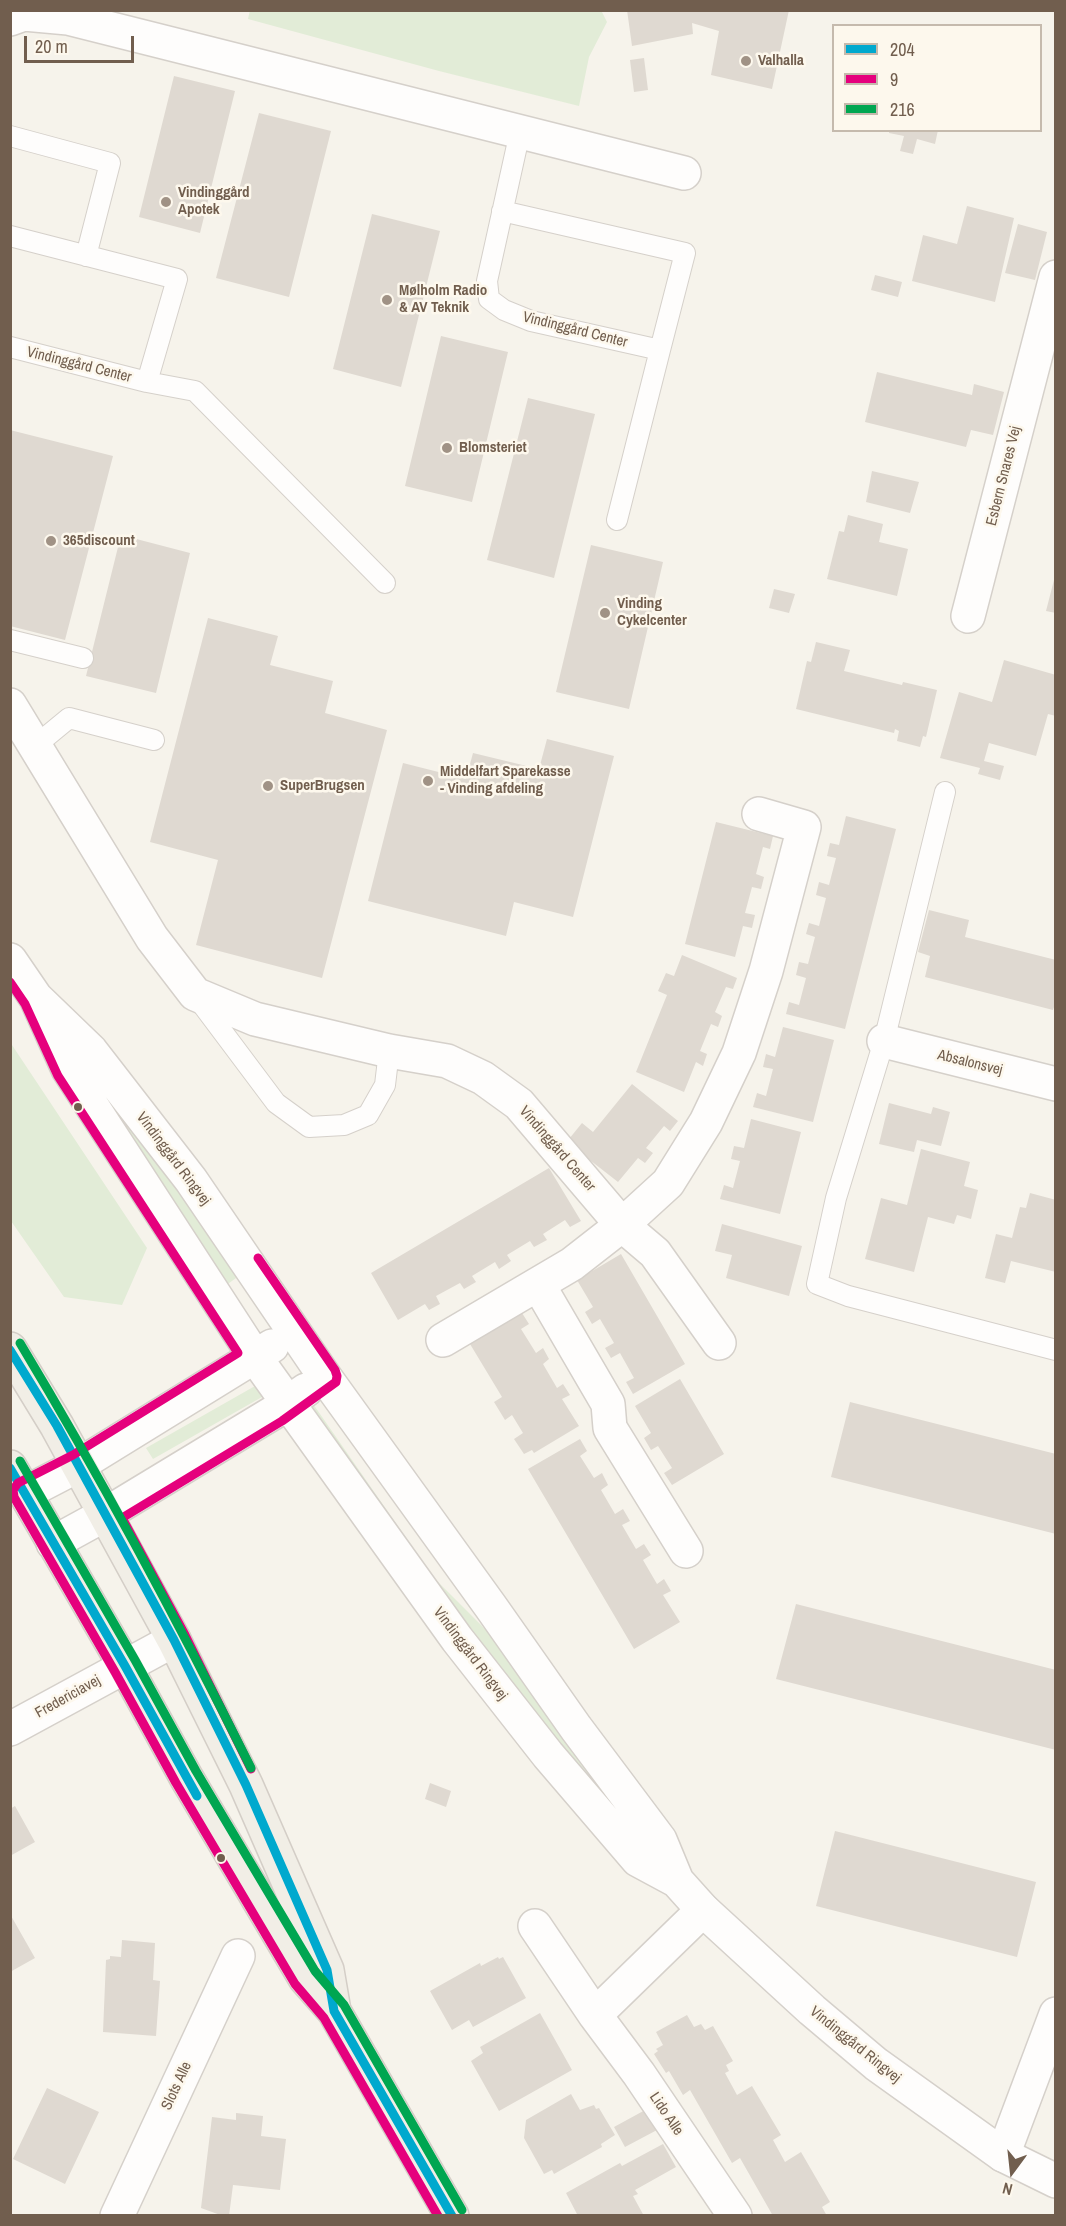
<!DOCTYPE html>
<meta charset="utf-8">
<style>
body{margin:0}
#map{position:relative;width:1066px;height:2226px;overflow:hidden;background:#f6f3eb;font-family:"Archivo Narrow",sans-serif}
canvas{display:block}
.frame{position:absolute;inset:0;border:12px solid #715e4e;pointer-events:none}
.legend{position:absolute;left:832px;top:24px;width:210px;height:108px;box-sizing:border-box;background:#fdf8ed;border:2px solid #c5baad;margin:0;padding:8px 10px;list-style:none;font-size:18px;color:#715e4e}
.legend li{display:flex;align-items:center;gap:12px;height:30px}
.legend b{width:30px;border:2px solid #c5baad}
.north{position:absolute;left:982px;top:2142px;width:60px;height:60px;-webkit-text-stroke:4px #fdf8ed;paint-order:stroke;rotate:195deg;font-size:16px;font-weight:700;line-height:24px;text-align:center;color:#715e4e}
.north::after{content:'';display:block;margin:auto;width:21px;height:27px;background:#715e4e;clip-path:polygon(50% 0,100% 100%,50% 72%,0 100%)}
.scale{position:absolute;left:24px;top:36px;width:110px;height:27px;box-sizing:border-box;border:3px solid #715e4e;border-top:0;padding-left:8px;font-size:18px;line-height:21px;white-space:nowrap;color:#715e4e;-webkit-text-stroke:4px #fdf8ed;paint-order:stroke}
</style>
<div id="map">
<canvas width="1066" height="2226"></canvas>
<div class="frame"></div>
<ul class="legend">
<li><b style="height:8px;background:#00a9ce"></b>204</li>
<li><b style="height:8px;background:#e5007d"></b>9</li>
<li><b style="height:8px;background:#00a651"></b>216</li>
</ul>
<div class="north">N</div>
<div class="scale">20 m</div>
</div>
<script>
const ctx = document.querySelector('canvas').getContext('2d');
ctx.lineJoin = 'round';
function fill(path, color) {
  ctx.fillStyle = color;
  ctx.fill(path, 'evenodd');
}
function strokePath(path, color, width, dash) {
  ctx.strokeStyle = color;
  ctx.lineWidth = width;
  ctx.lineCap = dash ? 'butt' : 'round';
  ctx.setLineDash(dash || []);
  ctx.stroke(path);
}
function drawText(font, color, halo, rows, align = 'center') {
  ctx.font = font + ' "Archivo Narrow",sans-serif';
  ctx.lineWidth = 5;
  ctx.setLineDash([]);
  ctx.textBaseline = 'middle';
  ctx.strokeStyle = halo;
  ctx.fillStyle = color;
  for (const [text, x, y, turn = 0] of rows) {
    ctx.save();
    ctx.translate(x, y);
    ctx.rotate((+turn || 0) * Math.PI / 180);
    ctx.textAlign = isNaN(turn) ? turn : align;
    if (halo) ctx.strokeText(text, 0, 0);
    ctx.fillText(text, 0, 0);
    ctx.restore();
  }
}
fill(new Path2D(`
 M250,10h351l6,12 -18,35 -10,49 -140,-35 -191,-52z
 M10,1042l137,206 -25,57 -58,-8 -53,-76z
 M80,1062l163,211 -18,13z
 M255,1386l6,2 1,9 -109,62 -7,-11z
 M306,1401h5l123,177 55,55 163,217 -4,4 -183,-218z`), '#e2ecd7');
fill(new Path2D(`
 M627,10h162l-17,79 -61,-14 8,-44 -27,-8 1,11 -61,12z
 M644,58l4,32 -14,2 -4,-32z
 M174,76l61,15 -35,142 -61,-16z
 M259,113l72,18 -42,166 -73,-19z
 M889,130h49l-3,14 -18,-5 -4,15 -13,-3 4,-15 -15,-3z
 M967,206l47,12 -19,84 -83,-21 11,-46 34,9z
 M372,214l68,17 -39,156 -68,-18z
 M1018,224l29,8 -12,48 -30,-7z
 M875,275l27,7 -4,15 -27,-7z
 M441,336l67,16 -36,150 -67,-16z
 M877,372l95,23 2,-11 30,8 -11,43 -22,-5 -5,17 -101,-25z
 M528,398l67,16 -41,164 -67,-18z
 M10,430l103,26 -48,184 -55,-14z
 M872,471l47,11 -9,31 -44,-11z
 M848,515l35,9 -4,18 29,7 -11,47 -70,-17 12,-48 5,1z
 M121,535l69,18 -34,140 -70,-17z
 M591,545l72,17 -34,147 -73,-17z
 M1055,576h1v37l-10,-2z
 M774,589l21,5 -6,19 -20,-5z
 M208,618l70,18 -8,29 63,16 -8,32 62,17 -65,248 -126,-33 22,-85 -68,-18z
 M816,642l34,8 -6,21 58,14 1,-3 34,8 -11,47 -3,-1 -3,11 -23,-6 2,-10 -4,-2 -1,4 -98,-24 11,-48 4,1z
 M1004,660l52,15v41l-8,-2 -12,42 -47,-13 -5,18 20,5 -4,14 -22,-6 2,-6 -40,-10 19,-66 33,10z
 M547,739l67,17 -41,161 -59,-15 -8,34 -138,-35 35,-138 63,16 7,-26 66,16z
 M846,816l50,13 -51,200 -59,-15 3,-12 10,3 7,-27 -10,-3 3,-13 9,2 7,-27 -9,-3 3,-11 10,3 7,-28 -10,-3 3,-13 10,3 7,-27 -9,-2 3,-13 9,2z
 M716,822l57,14 -3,13 -7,-2 -7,27 8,3 -3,12 -9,-2 -7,26 10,2 -3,13 -9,-2 -8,31 -50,-13z
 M929,910l40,10 -4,17 91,23v41l-3,9 -128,-33 5,-21 -12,-4z
 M682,955l55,23 -4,11 -7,-2 -11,25 7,4 -4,11 -7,-3 -11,27 7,3 -4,12 -7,-4 -12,30 -48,-20 31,-77 -9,-4 8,-18 8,3z
 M783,1027l51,13 -21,82 -60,-15 4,-14 9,3 7,-27 -10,-2 3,-13 9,3z
 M632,1084l46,37 -8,10 -6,-5 -18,22 7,5 -8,10 -7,-5 -20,24 -41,-32 2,-3 -10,-8 13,-16 11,9z
 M889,1103l42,11 2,-7 17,5 -9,34 -24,-6 -3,12 -35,-8z
 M751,1119l50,13 -21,82 -60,-15 4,-14 9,3 7,-27 -9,-2 3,-13 10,2z
 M921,1149l49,13 -6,24 14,4 -7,29 -14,-4 -3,9 -26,-7 -14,55 -49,-13 16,-61 26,7z
 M549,1168l32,53 -11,6 -5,-7 -22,14 4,6 -13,7 -4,-6 -23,14 4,6 -12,8 -4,-7 -23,14 4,6 -12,7 -4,-6 -24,13 4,8 -11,6 -4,-6 -27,16 -27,-47z
 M1030,1193l26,7v72l-45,-11 -6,22 -20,-5 11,-44 16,4 8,-31 6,1z
 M722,1224l80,22 -13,50 -63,-18 6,-23 -17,-4z
 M621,1254l64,110 -52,30 -7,-12 8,-4 -14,-25 -9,5 -6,-10 9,-5 -14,-24 -8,5 -7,-12 8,-5 -16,-27z
 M522,1313l7,11 -8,5 15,24 7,-5 6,11 -6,5 14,24 6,-4 7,11 -8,4 17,27 -45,27 -2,-3 -8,4 -10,-15 9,-6 -11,-18 -7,5 -11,-18 8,-5 -32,-53z
 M680,1379l44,75 -52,31 -8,-12 8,-5 -14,-22 -7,4 -7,-12 7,-5 -16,-27z
 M850,1402l206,52v80l-225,-57z
 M580,1439l7,12 -7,5 14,22 8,-5 6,12 -7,5 14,24 8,-5 7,12 -8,4 14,24 8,-5 7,11 -8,5 14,24 7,-5 7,12 -8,4 17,27 -46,27 -106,-180z
 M796,1604l260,66v80l-280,-71z
 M430,1783l21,8 -5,16 -21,-8z
 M15,1806l20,36 -25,14v-47z
 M835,1831l201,51 -19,75 -201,-51z
 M10,1914l25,44 -25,14z
 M122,1940l33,3 -2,37 7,1 -4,55 -53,-4 3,-72 4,-1v-3l11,1z
 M498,1957l1,2 4,-2 23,41 -53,29 -4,-7 -17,10 -22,-39 50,-28 1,3z
 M540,2013l32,57 -73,41 -28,-50 12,-8 -3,-6z
 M687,2015l7,12 7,-3 4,6 8,-4 20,35 -7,4 3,6 -4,2 12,22 15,-9 29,49 -8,5 12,22 16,-10 29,50 -8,5 5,9h-54l-33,-58 -8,5 -42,-73 -7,5 -14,-24 -3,2 -12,-19 4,-3 -2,-2 7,-4 -7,-13z
 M47,2088l52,24 -34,72 -52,-25z
 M571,2094l9,16 14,-5 2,4 3,-1 16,27 -14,9 1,3 -48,27 -2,-4 -8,4 -20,-36 2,-18z
 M647,2109l10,21 -32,17 -11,-20z
 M236,2113l27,3 -2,20 25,3 -6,51 -47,-5 -4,31h-6l-22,-8 11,-91 24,3z
 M663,2144l13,23 -41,23 3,4 -5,2 11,20h-66l-12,-23 54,-30 2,3z`), '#dfd9d1');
const service = new Path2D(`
 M520,132l-33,149 2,18 15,11 27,11 129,29 -43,170
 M10,136l100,27 -24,93
 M502,211l183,42 -25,97
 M10,236l167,43 -30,103
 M10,347l137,35 48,9 190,192
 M10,640l73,18
 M35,746l34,-28 85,22
 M945,792l-61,249 -48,157 -19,86 31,12 208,54
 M198,999l78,104 33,24 35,-2 24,-10 17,-30 4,-34`);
const minor = new Path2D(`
 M10,19l14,-5 44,4 616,155
 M968,616l88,-339
 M10,705l142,233 43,56 60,25 134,32 58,10 36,17 36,26 103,121 33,28 64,90
 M884,1041l172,43
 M538,1284l70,120 2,24 76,123
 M443,1340l129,-76 50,-39 46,-42 38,-61 33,-69 27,-82 38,-144 -45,-13
 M10,1729l164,-89
 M535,1926l60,89 44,59 96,142
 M595,2015l108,-105
 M1003,2155l53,-141
 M117,2216l121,-260`);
const tertiary = new Path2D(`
 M10,960l26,38 32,71 187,288 202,282 91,116 90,105 39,21
 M36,998l55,53 100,129 134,197 166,230 85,121 84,112 17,41 26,29 109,100 64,54 127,91 53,26
 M25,1493l54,-28 193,-119
 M53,1543l53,-29 170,-103 30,-21`);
const primary = new Path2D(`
 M10,1349l47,77 117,214 72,145 81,185 7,41
 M10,1467l115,199 61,111 119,201 29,33 118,205`);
strokePath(service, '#d5d0ca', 22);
strokePath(minor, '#d5d0ca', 36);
strokePath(tertiary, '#d5d0ca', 36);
strokePath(primary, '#d4cec7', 36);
strokePath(service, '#fefdfc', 20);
strokePath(minor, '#fefdfc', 33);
strokePath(tertiary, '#fefdfc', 33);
strokePath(primary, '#f1eee6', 33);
strokePath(new Path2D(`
 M10,1350l47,76 117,214 72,145 81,185 7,41 118,205
 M10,1468l115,198 72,130`), '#00a9ce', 9);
strokePath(new Path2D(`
 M10,982l15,22 33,72 180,277 -165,102 -55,28 -5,7 1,7 101,175 61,111 119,201 29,34 114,198
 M251,1769l-66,-134 -63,-117 160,-97 54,-39 1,-6 -2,-6 -77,-112`), '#e5007d', 9);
strokePath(new Path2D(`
 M20,1343c83,138 159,280 231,425
 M20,1461l115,199 61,111 119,200 29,34 118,205`), '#00a651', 9);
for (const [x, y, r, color] of [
 [746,61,6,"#a09285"],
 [166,202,6,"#a09285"],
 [387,300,6,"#a09285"],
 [447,448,6,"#a09285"],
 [51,541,6,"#a09285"],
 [605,613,6,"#a09285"],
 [428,781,6,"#a09285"],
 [268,786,6,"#a09285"],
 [78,1107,5,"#715e4e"],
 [221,1858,5,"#715e4e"]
]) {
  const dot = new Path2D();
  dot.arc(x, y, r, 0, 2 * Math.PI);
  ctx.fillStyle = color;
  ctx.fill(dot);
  strokePath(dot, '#fdf8ed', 2);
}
drawText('bold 15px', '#715e4e', '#fdf8ed', [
 ["Valhalla",758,61],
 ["Vindinggård",178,193],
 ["Apotek",178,210],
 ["Mølholm Radio",399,291],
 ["& AV Teknik",399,308],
 ["Blomsteriet",459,448],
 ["365discount",63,541],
 ["Vinding",617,604],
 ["Cykelcenter",617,621],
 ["Middelfart Sparekasse",440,772],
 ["- Vinding afdeling",440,789],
 ["SuperBrugsen",280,786]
], 'left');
drawText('15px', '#715e4e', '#fdf8ed', [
 ["Vindinggård Center",575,330,14],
 ["Vindinggård Center",79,365,14],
 ["Esbern Snares Vej",1004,476,-76],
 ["Absalonsvej",970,1063,14],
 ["Vindinggård Center",557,1149,49],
 ["Vindinggård Ringvej",173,1159,53],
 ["Vindinggård Ringvej",470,1654,53],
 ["Fredericiavej",68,1697,-29],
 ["Vindinggård Ringvej",855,2045,39],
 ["Slots Alle",177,2086,-65],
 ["Lido Alle",666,2114,56]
]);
</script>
